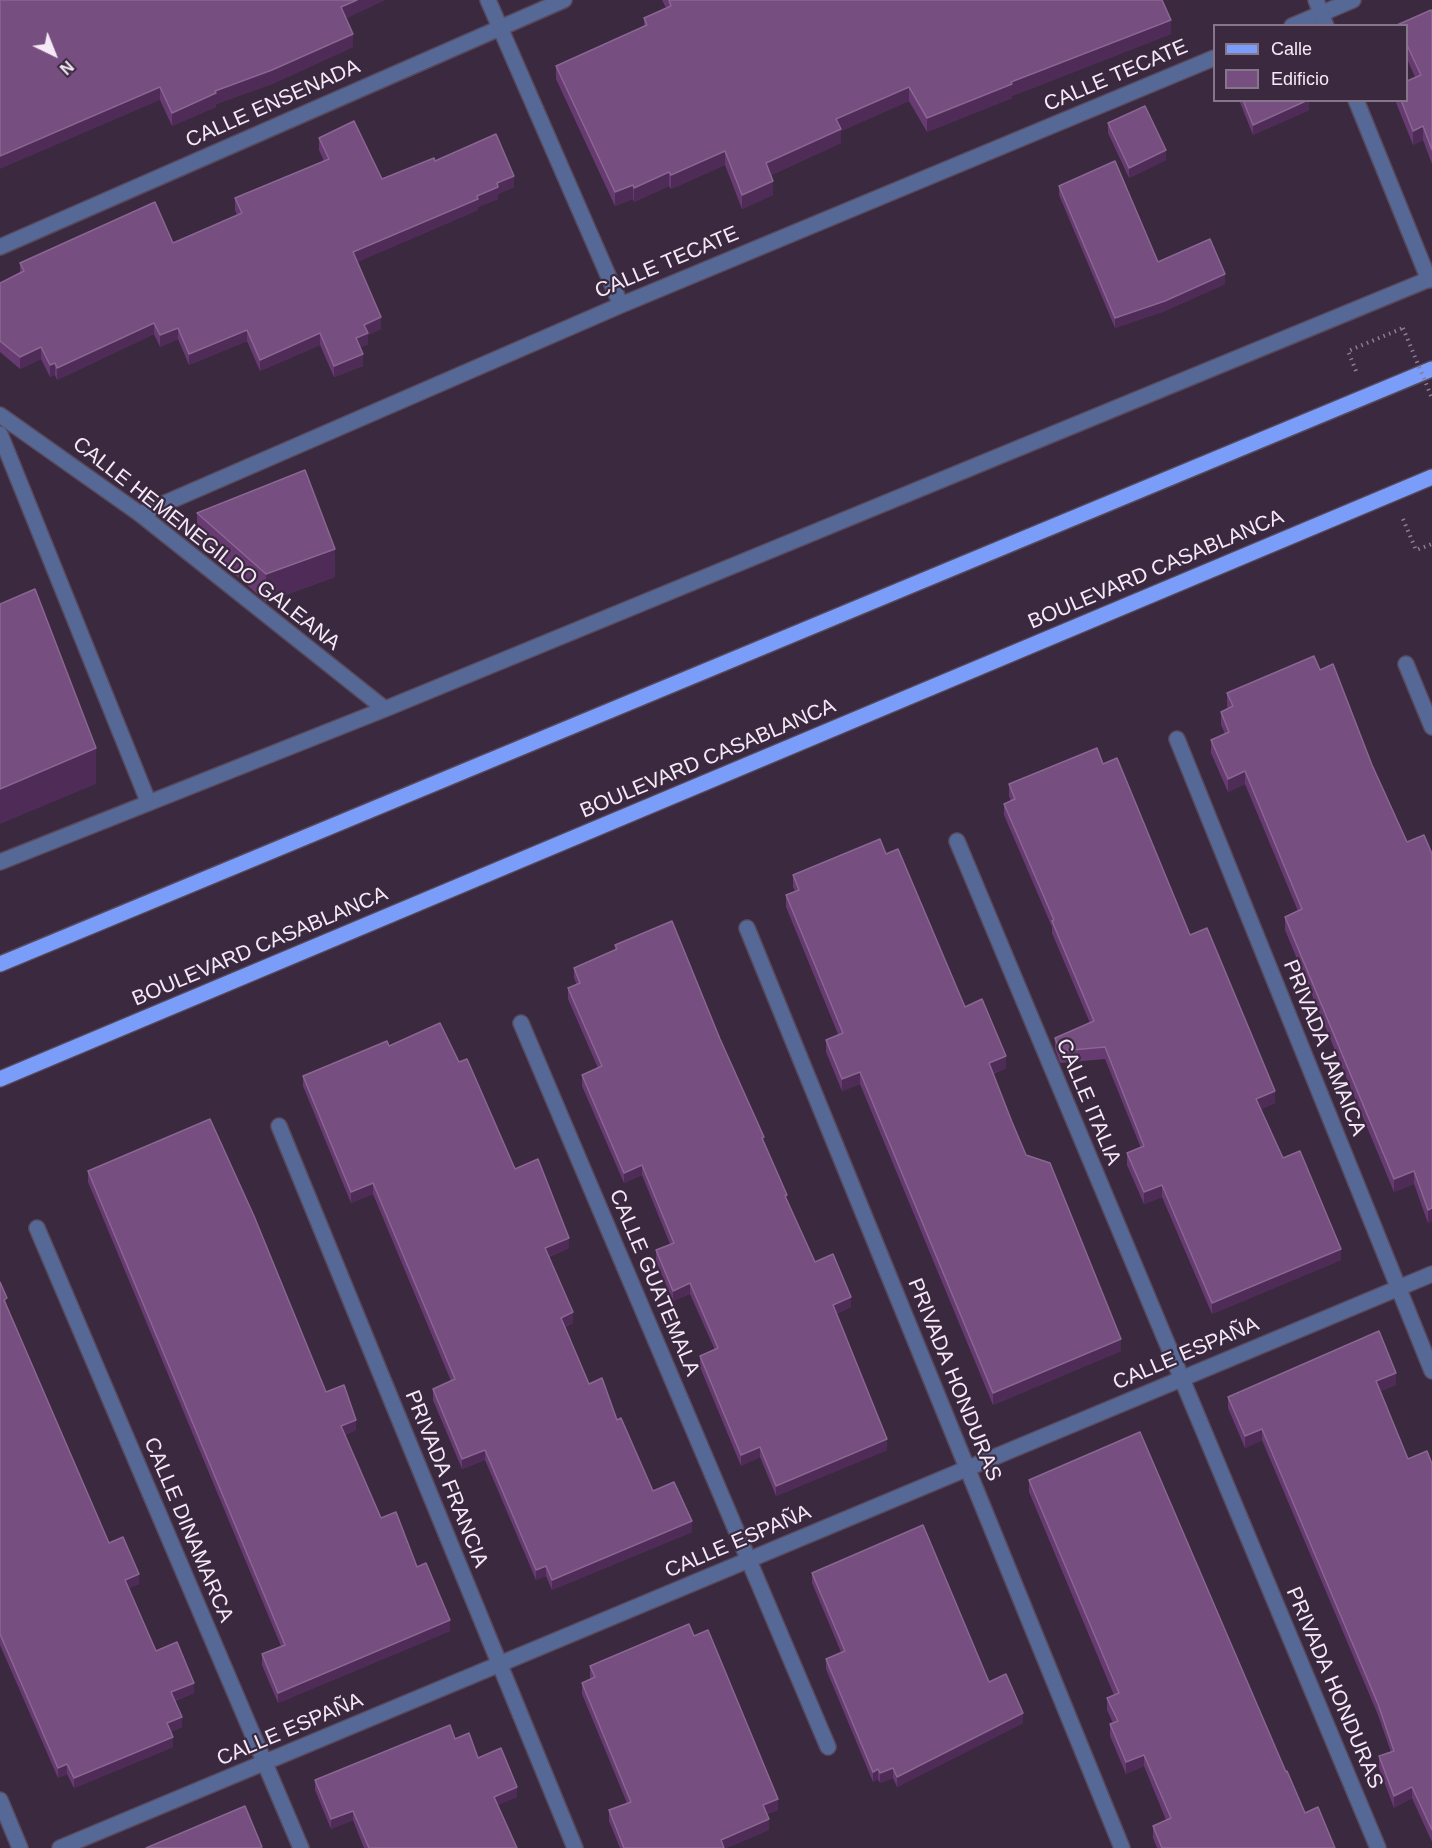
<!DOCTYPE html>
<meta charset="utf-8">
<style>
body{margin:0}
#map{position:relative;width:1432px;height:1848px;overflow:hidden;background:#3a293f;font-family:Arial,sans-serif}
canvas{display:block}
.legend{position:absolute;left:1213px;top:24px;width:195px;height:78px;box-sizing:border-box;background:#3a293f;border:2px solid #857689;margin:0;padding:8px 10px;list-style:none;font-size:18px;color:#f5e9f7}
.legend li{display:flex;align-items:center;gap:12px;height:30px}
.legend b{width:30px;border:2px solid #857689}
.north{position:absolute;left:24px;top:24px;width:60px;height:60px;-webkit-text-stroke:4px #3a293f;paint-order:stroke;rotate:137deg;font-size:16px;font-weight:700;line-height:24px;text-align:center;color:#f5e9f7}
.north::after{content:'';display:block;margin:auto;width:21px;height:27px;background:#f5e9f7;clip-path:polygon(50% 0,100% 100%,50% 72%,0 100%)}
</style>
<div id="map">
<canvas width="1432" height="1848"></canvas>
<ul class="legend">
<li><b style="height:8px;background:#7a9dfa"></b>Calle</li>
<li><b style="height:16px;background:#764e7f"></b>Edificio</li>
</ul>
<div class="north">N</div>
</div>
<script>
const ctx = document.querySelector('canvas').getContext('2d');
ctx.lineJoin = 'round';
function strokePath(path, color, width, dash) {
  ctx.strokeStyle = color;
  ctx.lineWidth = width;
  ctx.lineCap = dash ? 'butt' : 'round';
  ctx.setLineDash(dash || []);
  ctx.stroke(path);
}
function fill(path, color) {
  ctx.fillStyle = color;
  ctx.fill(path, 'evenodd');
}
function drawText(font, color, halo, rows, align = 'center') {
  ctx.font = font + ' Arial,sans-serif';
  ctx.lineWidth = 4.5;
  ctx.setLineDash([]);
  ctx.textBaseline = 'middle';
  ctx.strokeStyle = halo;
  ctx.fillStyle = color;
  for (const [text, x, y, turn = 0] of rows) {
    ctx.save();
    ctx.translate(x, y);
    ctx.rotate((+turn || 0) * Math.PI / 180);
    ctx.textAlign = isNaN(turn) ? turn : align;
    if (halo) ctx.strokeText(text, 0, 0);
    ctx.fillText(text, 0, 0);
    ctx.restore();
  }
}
const minor = new Path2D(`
 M488,0l133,305
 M1292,26l61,-26
 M0,247l564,-247
 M140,514l481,-209 593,-247
 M1406,664l26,63
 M1177,739l255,632
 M957,841l421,1007
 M747,928l375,920
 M521,1023l307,724
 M279,1126l296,722
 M37,1228l264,620
 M0,1800l20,48
 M60,1848l1372,-574`);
const tertiary = new Path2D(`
 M1316,0l10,26
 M1356,100l73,180
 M0,415l140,99 245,195
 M0,434l148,367
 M0,862l385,-153 1047,-431`);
const primary = new Path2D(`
 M0,964l1432,-595
 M0,1079l1432,-602`);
strokePath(minor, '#58485c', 18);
strokePath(tertiary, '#58485c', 18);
strokePath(primary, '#58485c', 18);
strokePath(new Path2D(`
 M1356,371l-8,-20 55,-23
 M1403,519l13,31 16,-6`), '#8c7d90', 4, [1.5, 4.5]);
strokePath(minor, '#566895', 15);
strokePath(tertiary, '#566895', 15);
strokePath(primary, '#7a9dfa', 15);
strokePath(new Path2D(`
 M1403,328l29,70`), '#8c7d90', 4, [1.5, 4.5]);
fill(new Path2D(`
 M0,0h385l-39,18 7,29 -81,37 -56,20v3l-44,19 -12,-26z
 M662,0h500l9,34 -159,62v2l-85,34 -18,-31 -68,30v12l-70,32 2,20 -31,14 -17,-44 -54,24 -2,-3 -35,16 -1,-3 -18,7 -59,-127v-13l88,-40v-8l22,-10z
 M1432,12v152l-9,-24 -10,5 -18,-45h12l8,-23 -8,-18v-33z
 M1239,100h70v10l-56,25z
 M1108,123l58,37 -37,18 -21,-45z
 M319,138l63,41 53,-18 79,26 -16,7v5l-20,8v3l-121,52 24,67 -13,6v9l-8,4 3,18 -29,11 -14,-32 -60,26 -13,-30 -58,24 -11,-26 -18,8 -6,-13 -97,46 -2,-5 -5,2 -9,-18 -21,10 -20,-17v-69l20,-11v-9l153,-20 64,-28 -2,-5v-12l89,-37 -5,-11z
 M1059,186l99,76 67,22 -60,27 -50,17 -56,-133z
 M197,513l138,64 -69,25 -69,-61z
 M1320,670l52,95 35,77 25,12v367l-4,2 -14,-39 -20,8 -109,-262v-13l13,-6 -53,-127 -17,8 -17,-39v-13l14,-6 -4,-9v-13l7,-4 -1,-2v-13z
 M1103,764l172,339 -14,6 22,49 58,102 -129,54 -50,-117 -18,7 -17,-39v-12l14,-5 -36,-89 -45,4 -5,-14v-11l35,-15 -38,-90v-6l-48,-112v-11l7,-3 -2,-5v-12z
 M886,854l79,153 41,61 -13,6 19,48 14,33 95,196 -128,54 -133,-321 -18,7 -16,-39v-12l12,-6 -52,-127v-12l9,-4 -2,-4v-12z
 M615,945l105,94 44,105 23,56 28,62 36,45 -15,7 51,136 -111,46 -16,-39 -19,9 -41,-99v-11l15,-6 -25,-56 -17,7 -17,-40v-11l14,-6 -28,-69 -18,8 -42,-97v-11l16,-7 -30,-69v-11l9,-3 -3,-7v-10l41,-18z
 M389,1046l70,16 56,107 54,79 -20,9 24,66 -8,4 24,57 28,36 36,71 39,41 -140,58 -6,-14 -10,4 -51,-120 -23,9 -29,-69v-11l18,-8 -78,-187 -22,9 -48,-117v-10z
 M88,1171l238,221 30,38 -11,5 36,83 36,49 33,64 -172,72 -16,-38v-11l19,-8 -193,-464z
 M0,1282l7,24 102,237 30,41 -10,4 27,63 38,42 -19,8 7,26 -11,5 2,15 -99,41 -7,-14 -9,4 -58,-133z
 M1396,1385l-15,6 27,68 24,5v378l-20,-44 -18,10 -15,-40v-12l12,-4 -13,-37 -116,-275 -17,8 -17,-40v-11z
 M1029,1480l257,292 19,41 30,35h-178l-4,-10v-12l13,-6 -22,-54 -18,8 -16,-38v-12l3,-1 -6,-13v-12l7,-3 -85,-203z
 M812,1573l177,109 34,41 -126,64 -4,-9 -13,5 -2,-4 -5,3 -47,-113v-10l15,-7 -29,-69z
 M590,1666l188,144 -11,4 2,16 -43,18h-106l-11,-27v-11l18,-7 -45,-109v-11l9,-4 -1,-3z
 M455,1739l23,19 39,39 -20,8 20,43h-153l-11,-28 -22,9 -16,-39v-10z`), '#673b71');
fill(new Path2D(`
 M357,0h28l-44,21v-14z
 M1171,20v14l-159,62v2l-85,34v-14l84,-36z
 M353,34v13l-81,37 -56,20v3l-44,19v-13l43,-22z
 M160,87v13l-160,69v-13z
 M909,87v14l-68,30v12l-75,34v-14l70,-44z
 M1308,100h1v10l-56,25v-10z
 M1423,126v14l-10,5v-14z
 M1166,150v10l-37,18v-10z
 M725,151v14l-54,24v-14z
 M669,172v14l-35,16v-14z
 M514,176v11l-16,7v5l-20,8v3l-125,54v-12z
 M773,181v14l-31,14v-14z
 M633,185v14l-18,7v-14z
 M1225,274v10l-60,27 -50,17v-10z
 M381,317v12l-13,6v9l-12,6v-12l8,-13z
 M154,323v11l-97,46v-12z
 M178,328v11l-18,8v-12z
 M247,330v11l-58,24v-11z
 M320,333v12l-60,26v-11z
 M41,347v12l-21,10v-12z
 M363,354v12l-29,11v-11z
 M55,363v12l-5,2v-12z
 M335,549v28l-69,25v-28z
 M96,748v36l-96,40v-35z
 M1245,771v13l-17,8v-13z
 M1006,1056v12l-17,7v-12z
 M860,1072v12l-18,7v-12z
 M1275,1091v12l-19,8v-12z
 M642,1165v10l-18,8v-10z
 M1414,1171v13l-20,8v-13z
 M373,1183v11l-22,9v-11z
 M1162,1185v12l-18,7v-12z
 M1432,1208v13l-4,2v-13z
 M569,1238v10l-24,10v-10z
 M1341,1249v11l-129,54v-11z
 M690,1283v11l-17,7v-10z
 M851,1297v10l-18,8v-10z
 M573,1312v11l-12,5v-10z
 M1121,1339v12l-128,54v-12z
 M1396,1373v12l-20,8v-12z
 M356,1420v10l-15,6v-10z
 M1262,1429v11l-17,8v-12z
 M887,1439v11l-111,46v-10z
 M760,1447v10l-19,9v-11z
 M485,1450v10l-23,9v-10z
 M692,1521v11l-140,58v-10z
 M546,1566v10l-10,4v-10z
 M139,1574v10l-14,6v-10z
 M450,1620v11l-172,72v-10z
 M194,1683v10l-23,9v-10z
 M1023,1713v10l-126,64v-10z
 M182,1717v10l-15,7v-11z
 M173,1737v10l-99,41v-10z
 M1144,1755v11l-18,8v-12z
 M67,1764v10l-9,4v-10z
 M893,1768v10l-13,5v-10z
 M878,1769v10l-5,3v-10z
 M517,1787v10l-23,10v-10z
 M1412,1787v11l-18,10v-12z
 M778,1799v11l-15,5v-10z
 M353,1811v9l-22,9v-10z
 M769,1819v11l-43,18h-5v-8z`), '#4e2c57');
const building = new Path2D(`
 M0,0h357l-16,7 12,27 -81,36 -57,21 1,2 -44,20 -12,-26 -160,69z
 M669,0h493l9,20 -160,62 1,2 -85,34 -18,-31 -73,32 5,10 -75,34 7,18 -31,14 -17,-44 -54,24 -2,-3 -35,16 -1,-3 -18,7 -59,-126 91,-41 -3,-7 27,-12z
 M1431,10l1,2v138l-9,-24 -10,5 -12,-31h6v-19l14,-6 -14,-30v-19l-10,-1z
 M1243,100h65l-55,25z
 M1145,106l21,44 -37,18 -21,-45z
 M354,121l28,58 52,-21 1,3 61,-27 18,42 -17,7 1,4 -21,9 1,3 -125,53 28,65 -17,8 4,8 -12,5 7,16 -29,12 -14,-33 -60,27 -13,-30 -58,24 -11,-26 -18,7 -6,-12 -97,45 -2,-5 -5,2 -9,-18 -21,10 -20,-16v-58l24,-12 -4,-8 135,-61 18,41 69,-30 -7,-15 94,-39 -10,-21z
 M1115,161l43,101 52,-23 15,35 -60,27 -50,17 -56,-132z
 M305,470l30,79 -69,25 -69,-61z
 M35,589l61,159 -96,41v-185z
 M1314,656l6,14 13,-6 39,101 35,77 17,-7 8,19v354l-4,2 -14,-39 -20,8 -109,-262 17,-8 -57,-138 -17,8 -17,-39 18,-8 -8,-20 12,-6 -6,-13z
 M1097,748l6,16 14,-6 73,177 17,-7 68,163 -19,8 27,59 17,-7 41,98 -129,54 -50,-118 -18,7 -17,-39 17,-7 -39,-99 -45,4 -5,-13 39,-17 -42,-100 2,-1 -50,-116 11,-5 -6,-15z
 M880,839l6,15 12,-5 67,158 17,-8 24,57 -17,7 23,59 14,33 24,8 71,176 -128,54 -133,-321 -18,7 -16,-39 17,-7 -57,-138 13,-5 -6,-15z
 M672,921l48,118 44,98 -2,1 25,57 -2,1 30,66 18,-8 18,43 -18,8 54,134 -111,47 -16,-39 -19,8 -41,-99 18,-8 -28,-65 -17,8 -17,-41 18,-7 -32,-78 -18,8 -42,-98 20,-9 -34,-78 12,-5 -6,-15 43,-19 -2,-4z
 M440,1023l19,39 8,-3 48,110 23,-10 31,79 -24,10 28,64 -12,6 28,66 13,-6 15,42 4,-2 32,73 21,-9 18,39 -140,59 -6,-14 -10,4 -51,-120 -23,9 -29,-70 22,-10 -82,-196 -22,9 -48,-116 84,-35 2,5z
 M210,1119l44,97 72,176 18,-7 12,35 -15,6 40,92 15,-6 21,55 9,-4 24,57 -172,73 -16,-39 23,-9 -197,-474z
 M0,1282l7,16 -3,2 105,243 14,-6 16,37 -14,6 31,71 21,-9 17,41 -23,9 11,25 -15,6 6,14 -99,41 -7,-14 -9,4 -58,-134z
 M1379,1331l17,42 -20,8 32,78 19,-8 5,13v366l-20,-43 -18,9 -15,-40 15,-5 -16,-47 -116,-275 -17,7 -17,-39z
 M1140,1432l146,340 1,-1 18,42 13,-6 17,41h-173l-9,-22 18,-8 -27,-63 -18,7 -16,-38 8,-3 -11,-23 12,-5 -90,-213z
 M923,1525l66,157 17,-8 17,39 -126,64 -4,-9 -13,5 -2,-4 -5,3 -47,-113 19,-8 -33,-78z
 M689,1624l5,12 14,-6 70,169 -15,6 6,14 -48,21 3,8h-100l-15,-38 22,-8 -49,-119 13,-6 -5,-11z
 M450,1725l5,14 14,-6 9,25 23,-10 16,39 -23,10 23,51h-148l-16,-37 -22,8 -16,-39z
 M245,1806l17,41 -3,1h-113z`);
fill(building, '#764e7f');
strokePath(building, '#8a6692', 1.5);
drawText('21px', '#f5e9f7', '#3a293f', [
 ["CALLE TECATE",1116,76,-23],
 ["CALLE ENSENADA",273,104,-24],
 ["CALLE TECATE",667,263,-23],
 ["CALLE HEMENEGILDO GALEANA",206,544,38],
 ["BOULEVARD CASABLANCA",1156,570,-23],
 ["BOULEVARD CASABLANCA",708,759,-23],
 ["BOULEVARD CASABLANCA",260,947,-23],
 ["PRIVADA JAMAICA",1324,1048,68],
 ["CALLE ITALIA",1088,1102,67],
 ["CALLE GUATEMALA",654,1283,67],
 ["CALLE ESPAÑA",1186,1354,-23],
 ["PRIVADA HONDURAS",954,1380,68],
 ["PRIVADA FRANCIA",446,1479,68],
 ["CALLE DINAMARCA",188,1530,67],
 ["CALLE ESPAÑA",738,1542,-23],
 ["PRIVADA HONDURAS",1334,1688,67],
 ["CALLE ESPAÑA",290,1730,-23]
]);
</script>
